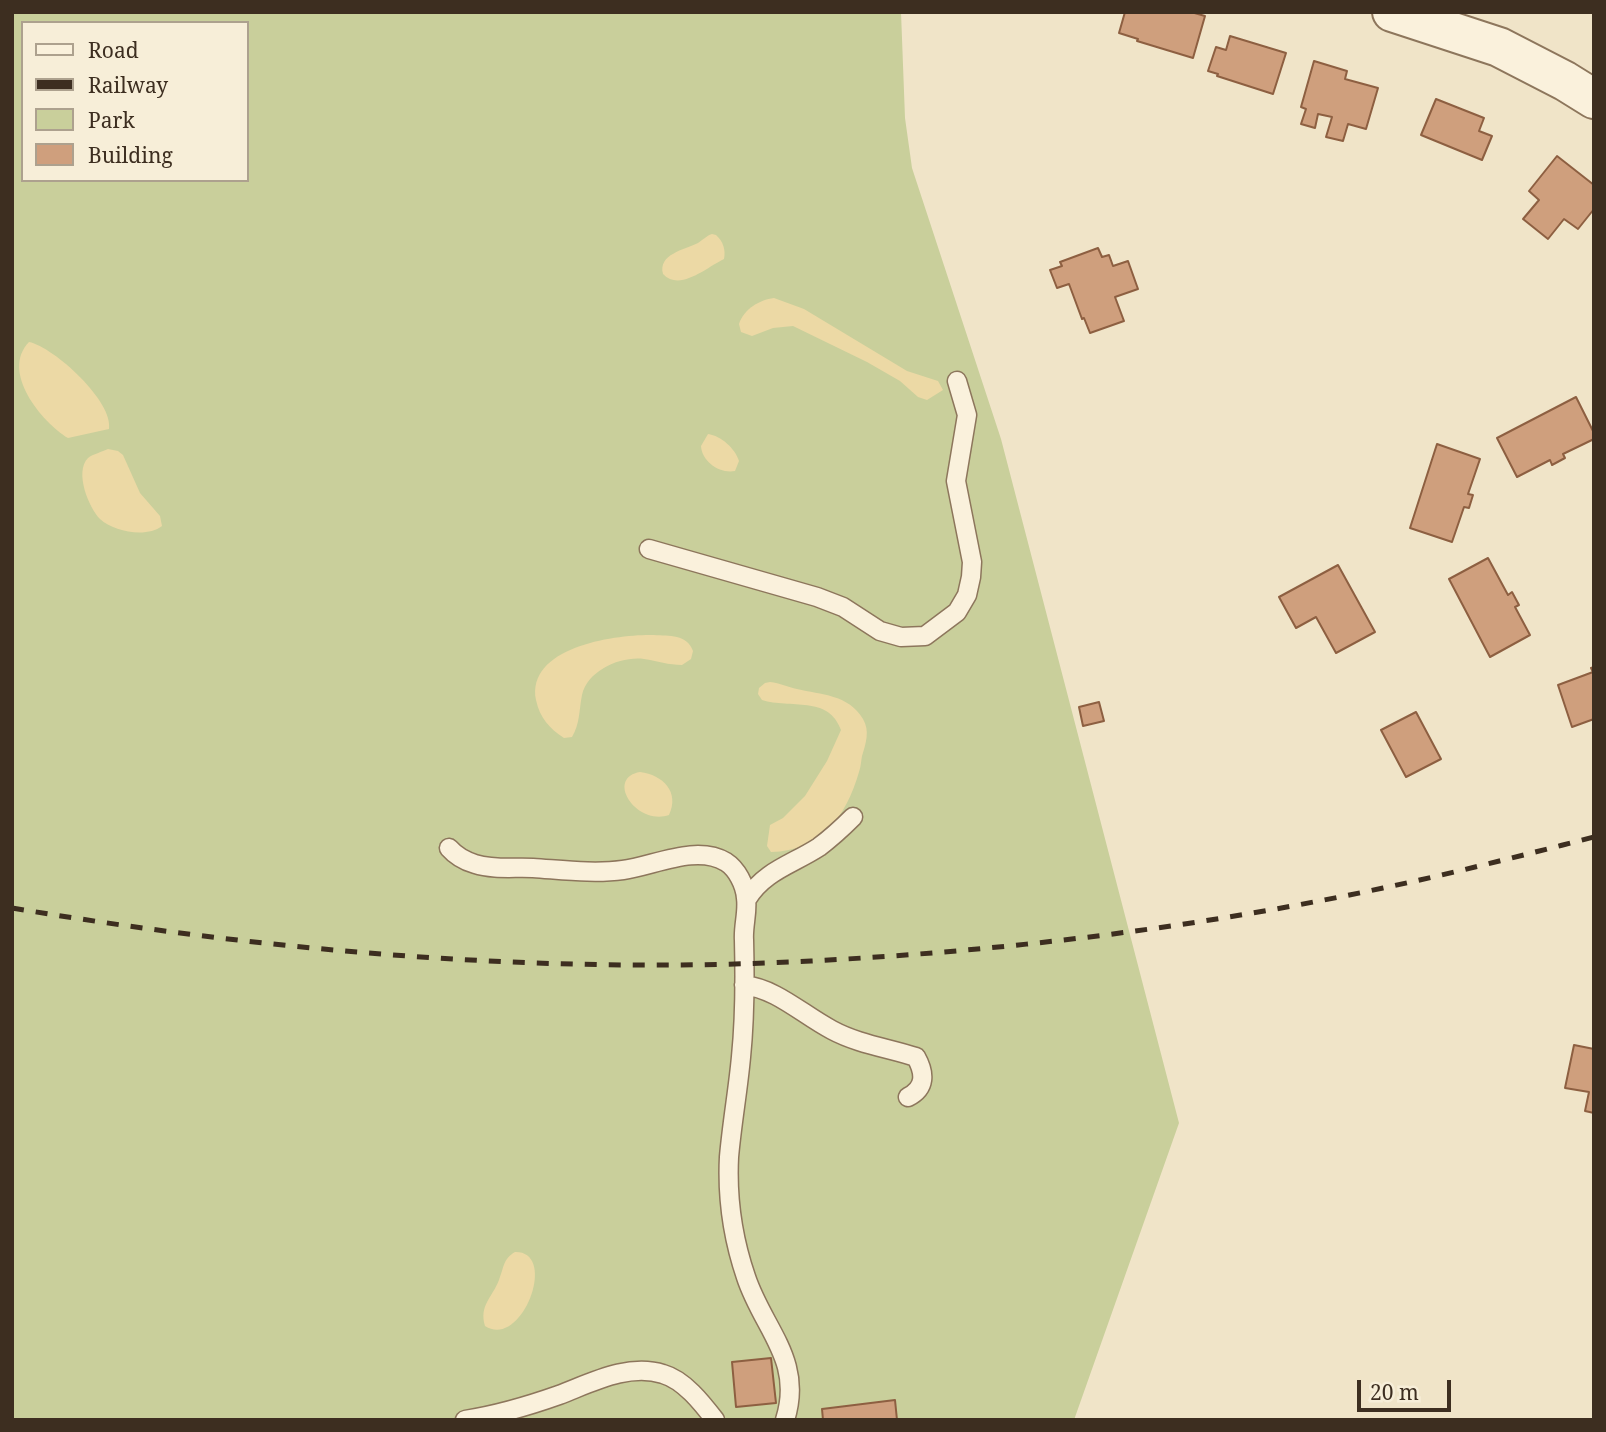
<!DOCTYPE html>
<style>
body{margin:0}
#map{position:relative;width:1606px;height:1432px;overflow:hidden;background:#f0e4c8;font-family:"Noto Serif",serif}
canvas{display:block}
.frame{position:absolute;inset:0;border:14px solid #3d2e20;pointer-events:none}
.legend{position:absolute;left:21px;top:21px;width:228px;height:161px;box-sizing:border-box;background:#f7eed8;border:2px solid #ada18e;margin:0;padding:9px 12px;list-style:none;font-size:21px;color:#3d2e20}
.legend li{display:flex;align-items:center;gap:14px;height:35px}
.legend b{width:35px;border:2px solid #ada18e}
.scale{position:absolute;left:1357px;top:1380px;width:94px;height:32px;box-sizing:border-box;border:4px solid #3d2e20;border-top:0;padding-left:9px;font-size:21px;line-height:24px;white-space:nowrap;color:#3d2e20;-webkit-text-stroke:5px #f7eed8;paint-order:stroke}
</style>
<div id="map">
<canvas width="1606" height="1432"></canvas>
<div class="frame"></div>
<ul class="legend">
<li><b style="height:9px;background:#faf1dc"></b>Road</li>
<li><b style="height:9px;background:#3d2e20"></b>Railway</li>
<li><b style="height:19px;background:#c9cf9b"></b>Park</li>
<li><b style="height:19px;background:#cf9f7d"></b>Building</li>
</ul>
<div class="scale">20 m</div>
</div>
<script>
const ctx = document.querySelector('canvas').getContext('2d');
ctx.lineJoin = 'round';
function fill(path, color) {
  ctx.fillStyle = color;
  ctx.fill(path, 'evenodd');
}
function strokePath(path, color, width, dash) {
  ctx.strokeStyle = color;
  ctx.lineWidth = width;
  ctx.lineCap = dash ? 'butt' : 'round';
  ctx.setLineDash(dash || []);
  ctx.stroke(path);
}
fill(new Path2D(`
 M12,12h889l4,106 7,50 89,271 178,684 -105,297h-1062zM23,23h224v157h-224z`), '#c9cf9b');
fill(new Path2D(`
 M712,234l4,1c7,6 10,15 8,24 -17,8 -44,33 -61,15 -5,-20 21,-24 35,-31 5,-3 8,-7 14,-9z
 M774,298l30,11 103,62 31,10 5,9 -16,10 -9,-3 -18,-16 -33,-19 -74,-36 -20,2 -21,8 -11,-4 -2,-8c5,-15 20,-24 35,-26z
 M29,342c25,5 85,60 80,87l-41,9c-26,-16 -68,-66 -39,-96z
 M708,434c13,2 27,14 31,27l-4,10c-15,3 -33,-9 -34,-25z
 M108,449l10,2 5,4 17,38 20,23 2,10c-15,12 -48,6 -62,-7 -11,-11 -26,-47 -12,-61 5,-4 14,-6 20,-9z
 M654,635c15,1 33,-1 39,16l-2,8 -9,6c-13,0 -25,-4 -38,-6 -23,-3 -56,11 -62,36 -3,15 -2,29 -10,42l-8,1c-15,-10 -24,-20 -28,-38 -10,-54 82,-66 118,-65z
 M770,682c10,1 18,5 27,7 24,6 51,5 66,30 7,12 3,24 -1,37 -1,5 -1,10 -3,16 -13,45 -38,79 -88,80l-4,-6 3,-21 13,-7 22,-22 22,-35 14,-31c-12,-35 -51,-21 -79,-30l-4,-6 1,-6 6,-5z
 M640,772c23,3 40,20 29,43 -33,11 -64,-37 -29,-43z
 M515,1252c44,-1 7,98 -30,74 -6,-21 7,-28 14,-46 5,-13 4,-21 16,-28z`), '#ecd9a5');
const building = new Path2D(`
 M1125,12h66l14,4 -12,42 -56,-17 1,-2 -19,-6z
 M1230,36l56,17 -13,41 -56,-18 1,-2 -10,-3 8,-24 10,3z
 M1314,61l33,10 -2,8 33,9 -12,41 -18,-5 -5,17 -17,-4 6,-20 -14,-3 -3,14 -14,-4 5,-15 -5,-2z
 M1436,99l48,19 -5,13 13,5 -10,24 -61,-25z
 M1557,156l37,29v24l-16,20 -14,-10 -16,20 -25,-20 16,-19 -10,-9z
 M1098,248l4,9 7,-2 4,11 15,-5 10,28 -23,8 9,24 -34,12 -6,-15 -2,1 -13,-35 -12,4 -7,-18 12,-4 -2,-4z
 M1576,397l18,36v6l-31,15 2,4 -13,7 -2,-5 -33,17 -20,-39z
 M1437,444l43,15 -12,35 5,1 -4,13 -5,-1 -12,35 -42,-14z
 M1488,558l20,37 4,-3 7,13 -4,2 15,28 -40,22 -41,-78z
 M1338,565l37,67 -39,21 -20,-36 -20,11 -17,-31z
 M1594,667v52l-22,8 -14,-42 35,-13 -2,-4z
 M1099,702l5,19 -21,5 -4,-19z
 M1416,712l25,47 -35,18 -25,-47z
 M1574,1045l20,4v64l-9,-2 4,-19 -24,-4z
 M771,1358l5,45 -40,4 -4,-45z
 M895,1400l2,20h-74l-1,-11z`);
fill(building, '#cf9f7d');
strokePath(building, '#8d5f41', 2);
const service = new Path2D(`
 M649,549l168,48 26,10 37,24 21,6 24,-1 32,-24 10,-17 4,-18 1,-15 -16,-81 11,-66 -10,-34
 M449,848c7,8 16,13 26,16 19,6 39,3 58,4 30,2 61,6 90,2 31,-4 73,-26 103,-8 11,7 19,23 20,36 2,14 -3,28 -2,42 1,39 1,78 -3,117 -3,33 -9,66 -12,100 -2,40 4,82 17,120 17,52 58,83 39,143
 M747,899c17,-28 46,-35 72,-52 12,-9 23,-19 34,-30
 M744,985c33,4 59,30 88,45 26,14 56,18 84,27 9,16 10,31 -8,40
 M465,1420c32,-5 63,-14 94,-25 32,-12 69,-32 104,-21 21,6 39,29 52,46`);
const tertiary = new Path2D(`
 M1392,12l107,35 66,34 29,18`);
strokePath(service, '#8d765c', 21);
strokePath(tertiary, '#8d765c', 42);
strokePath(service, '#faf1dc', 18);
strokePath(tertiary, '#faf1dc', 38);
strokePath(new Path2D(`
 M12,908c263,44 533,67 799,53 192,-10 385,-33 572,-73 71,-15 141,-33 211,-51`), '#3d2e20', 5, [12, 12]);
</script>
